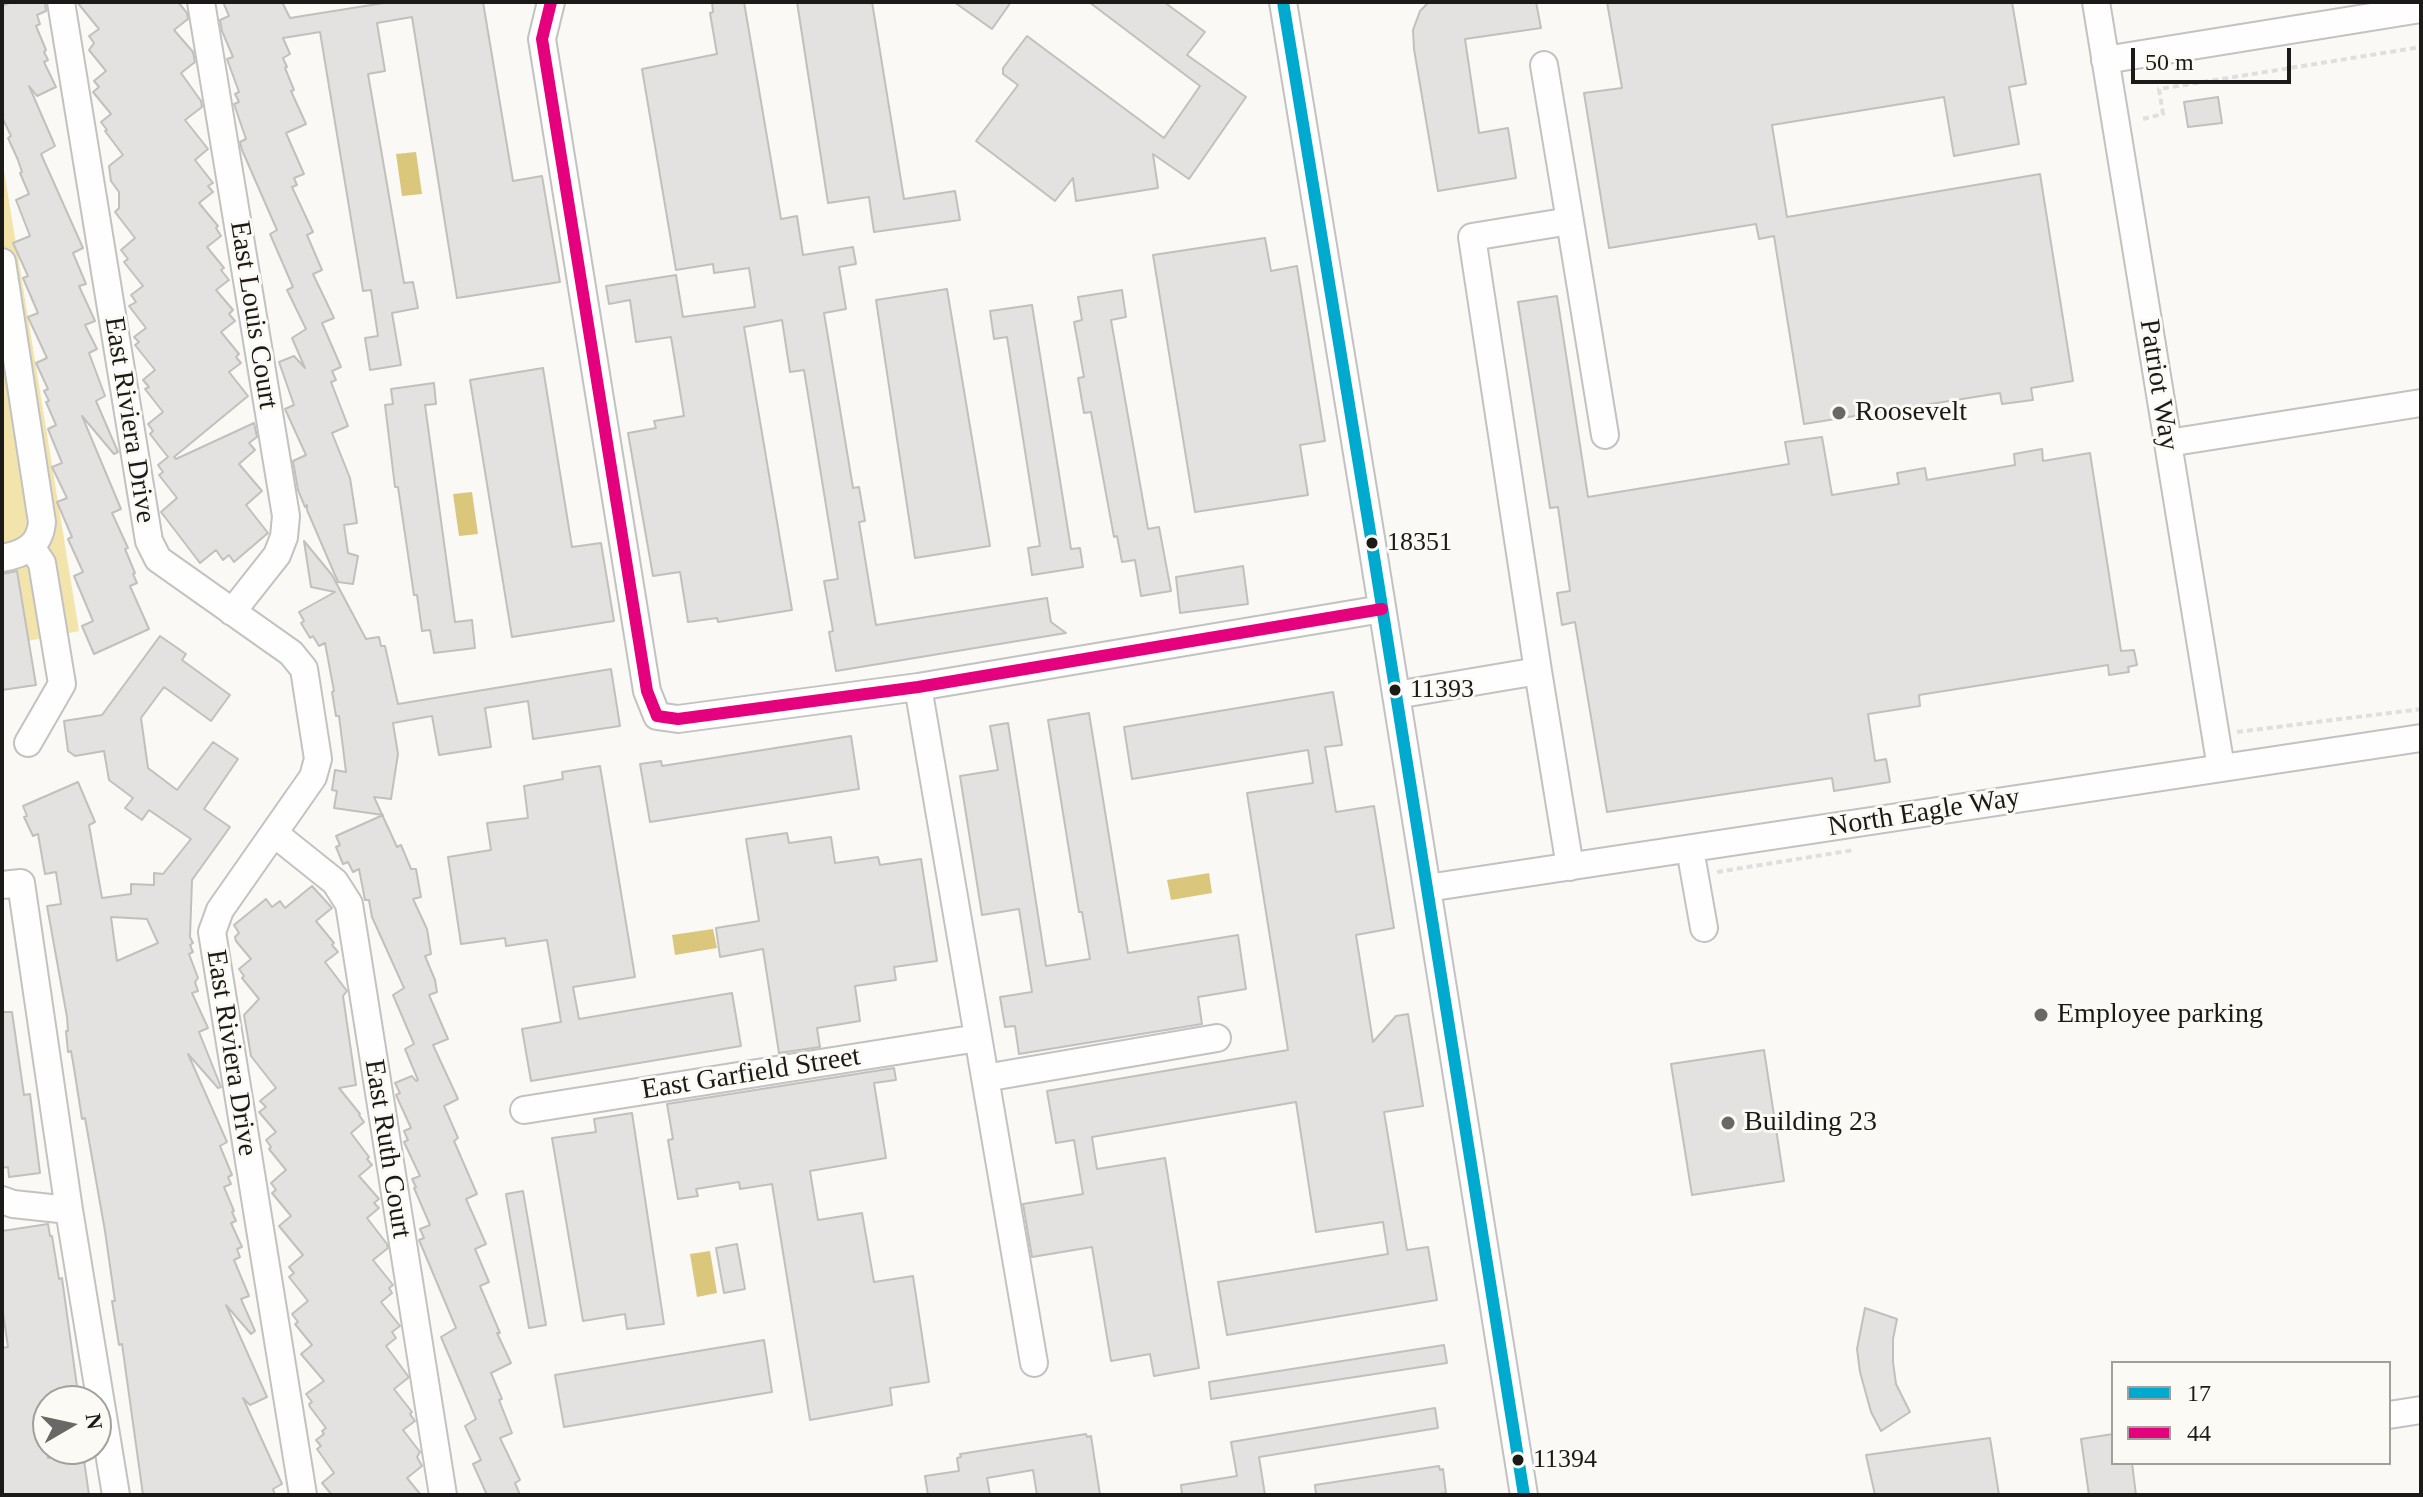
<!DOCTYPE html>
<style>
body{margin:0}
#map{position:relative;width:2423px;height:1497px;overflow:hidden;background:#faf9f6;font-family:Georgia,serif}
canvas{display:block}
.frame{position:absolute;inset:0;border:4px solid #1b1a18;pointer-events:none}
.legend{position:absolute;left:2111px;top:1361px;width:280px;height:104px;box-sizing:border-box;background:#fcfaf4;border:2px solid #a2a09c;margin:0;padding:10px 14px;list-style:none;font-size:24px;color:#1b1a18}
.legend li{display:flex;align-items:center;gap:16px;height:40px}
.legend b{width:40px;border:2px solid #a2a09c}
.north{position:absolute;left:32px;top:1385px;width:80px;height:80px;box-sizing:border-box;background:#fcfaf4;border:2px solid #a2a09c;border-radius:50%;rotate:81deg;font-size:22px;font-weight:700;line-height:32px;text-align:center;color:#1b1a18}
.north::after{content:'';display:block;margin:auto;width:28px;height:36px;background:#696866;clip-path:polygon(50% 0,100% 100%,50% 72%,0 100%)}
.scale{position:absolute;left:2131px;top:48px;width:160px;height:36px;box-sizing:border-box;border:4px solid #1b1a18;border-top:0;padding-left:10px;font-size:24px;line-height:28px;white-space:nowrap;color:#1b1a18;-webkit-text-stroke:6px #fcfaf4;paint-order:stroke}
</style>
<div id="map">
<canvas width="2423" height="1497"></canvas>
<div class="frame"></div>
<ul class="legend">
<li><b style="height:10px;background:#00a9ce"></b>17</li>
<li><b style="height:10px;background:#e5007d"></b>44</li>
</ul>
<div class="north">N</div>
<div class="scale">50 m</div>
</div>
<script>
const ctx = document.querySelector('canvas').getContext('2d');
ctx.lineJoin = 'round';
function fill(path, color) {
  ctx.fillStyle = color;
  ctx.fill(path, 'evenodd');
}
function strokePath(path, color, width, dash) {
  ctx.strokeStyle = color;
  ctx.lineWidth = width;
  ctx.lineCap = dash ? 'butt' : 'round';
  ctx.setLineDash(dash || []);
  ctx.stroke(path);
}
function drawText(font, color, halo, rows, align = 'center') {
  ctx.font = font + ' Georgia,serif';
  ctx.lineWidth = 6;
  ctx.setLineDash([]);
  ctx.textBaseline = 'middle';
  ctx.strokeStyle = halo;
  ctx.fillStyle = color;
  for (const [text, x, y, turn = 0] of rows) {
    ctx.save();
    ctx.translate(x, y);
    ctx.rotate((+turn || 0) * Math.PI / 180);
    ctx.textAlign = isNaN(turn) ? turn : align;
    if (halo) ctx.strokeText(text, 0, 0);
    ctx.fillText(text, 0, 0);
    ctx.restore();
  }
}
fill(new Path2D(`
 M2,158l77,473 -77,15z`), '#f3e4ab');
fill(new Path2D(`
 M416,152l6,42 -20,2 -6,-42z
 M472,492l6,42 -19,2 -6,-42z
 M1209,873l3,20 -41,7 -4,-20z
 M713,929l4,19 -42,7 -3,-20z
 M710,1251l7,42 -20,4 -7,-43z`), '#dbc77c');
const building = new Path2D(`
 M11,2h34l1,9 -9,4 3,9 -4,2 10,24 -2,2 4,8 -4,2 12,25 -19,9 -8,-10 26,60 -14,8 42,94 -10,5 13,31 -7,2 16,35 -10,4 12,24 -8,4 16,43 -9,5 22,51 -4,2 -32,-38 39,93 -9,4 16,35 -3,1 10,24 -2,1 4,9 -7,3 19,43 -55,25 -12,-28 11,-5 -19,-45 9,-4 -15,-33 4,-2 -15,-35 10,-4 -15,-31 10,-4 -14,-34 8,-4 -10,-23 3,-1 -5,-10 4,-2 -12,-26 11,-5 -19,-41 10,-4 -15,-35 5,-2 -15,-33 17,-7 -14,-36 13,-6 -9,-21 2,-1 -4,-12 -10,-22 3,-2 -9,-19v-111z
 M77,2h101l9,11 1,6 -14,11 19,22 2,10 -14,11 20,28 1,6 -17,13 23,29 -13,11 18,23 -5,3 5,6 -14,11 19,23 -2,2 5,8 -14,11 17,21 -3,2 8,10 -13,10 17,20 -4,4 6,7 -14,11 18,22 -3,3 5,6 -12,9 19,24 -74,61 2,2 78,-36 3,14 -8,6 6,7 -16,14 23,27 -16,14 22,28 -34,29 -5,-7 -6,5 -7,-10 -16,13 -39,-51 16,-14 -18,-23 4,-3 -5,-7 10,-8 -18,-23 3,-3 -5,-7 15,-12 -18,-23 4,-2 -6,-7 12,-10 -20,-25 4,-3 -5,-5 12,-9 -17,-22 7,-4 -5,-7 12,-9 -19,-24 4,-3 -7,-9 14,-12 -20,-26 4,-4v-16l-8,-11 -2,-15 14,-11 -18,-24 2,-1 -6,-8 10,-8 -18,-22 6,-5 -5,-6 12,-10 -17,-21 5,-7 -5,-7 10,-7z
 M223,2h59l8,16 100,-16h93l30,179 29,-5 18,106 -103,16 -45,-281 -35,6 8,48 -17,3 36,209 9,-1 5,26 -26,5 9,52 -31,5 -5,-32 13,-2 -7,-46 -8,1 -43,-259 -37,6 7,16 -7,4 4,9 -2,1 9,22 -3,1 15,33 -20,9 18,41 -10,4 3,7 -5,2 21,45 -6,3 15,35 -9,4 21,44 -12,5 19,44 -9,4 4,9 -5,2 17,44 -16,7 18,45 7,45 -13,2 4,28 10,3 -5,28 -15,-2 -31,-72v-5l-2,2 -7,-17 -5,-29 13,-6 -21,-46 9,-4 -15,-43 15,-6 11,12 -13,-30 14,-9 -19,-39 6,-3 -23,-53 7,-4 -35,-80 -2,-8 6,-3 -12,-35 5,-2 -4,-8 4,-2 -12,-33 6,-2 -11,-26 -2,-11 9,-4z
 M712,2h32l37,217 16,-3 6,39 50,-8 3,17 -17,3 7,42 -22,4 29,175 6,-1 6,34 -6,1 17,103 171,-27 4,24 15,11 -230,38 -7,-39 4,-1 -9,-50 14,-2 -34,-209 -14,2 -8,-52 -38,7 48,283 -74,12 -1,-4 -29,4 -8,-50 -27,4 -25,-143 28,-5 -2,-7 30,-5 -13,-79 -35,5 -6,-42 -21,4 -3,-18 70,-11 7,42 72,-10 -6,-39 -35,5 -1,-9 -37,6 -34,-201 75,-15 -7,-41 3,-1z
 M797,2h75l32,197 51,-8 5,29 -86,12 -5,-35 -41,6z
 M954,2h57l-19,27z
 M1089,2h75l41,30 -18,23 59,42 -57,82 -36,-25 5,34 -82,13 -3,-23 -18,23 -79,-60 42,-56 -15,-11v-6l24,-32 137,102 36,-52z
 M1429,2h107l5,26 -76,11 14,94 29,-5 8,50 -78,13 -24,-142 -1,-19 7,-19z
 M1607,2h405l14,82 -17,3 10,57 -65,12 -10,-59 -172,28 15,92 253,-43 33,207 -42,7 2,12 -31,4 -2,-11 -196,31 -30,-188 -15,3 -3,-15 -147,24 -25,-155 38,-5z
 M2218,97l4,26 -34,4 -4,-25z
 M1265,238l6,33 26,-5 28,175 -25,4 8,50 -113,17 -42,-257z
 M947,289l43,257 -75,12 -39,-258z
 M1122,290l4,27 -15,3 37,209 11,-2 12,64 -30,5 -6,-36 -13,2 -5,-26 -3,1 -23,-125 -7,1 -6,-35 6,-1 -10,-55 8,-2 -4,-23z
 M1557,296l31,201 201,-33 -4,-22 37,-5 10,58 67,-11 -2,-11 28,-5 2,12 88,-15 -1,-11 28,-5 1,12 47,-8 31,198 13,-1 3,15 -9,2 1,5 -20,3 -1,-10 -189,30 1,11 -52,8 7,47 11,-2 4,23 -56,9 -2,-13 -225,34 -32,-190 -13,3 -5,-32 13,-2 -12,-84 -8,1 -32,-206z
 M1032,305l39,244 9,-1 3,19 -51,8 -4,-27 12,-2 -33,-209 -13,2 -4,-28z
 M543,368l29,179 29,-4 13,78 -102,16 -42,-257z
 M434,383l2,21 -11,1 30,217 17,-2 3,28 -41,5 -4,-23 -8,1 -5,-36h-3l-16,-108h-3l-10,-82 8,-1 -2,-15z
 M304,541l28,34 34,64 13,-2 2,9h4l13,58 213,-35 9,57 -87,13 -5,-38 -43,7 6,39 -52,8 -7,-39 -39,7 5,31 -7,45 -17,-2 23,50 4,-2 10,24h5l5,28 -8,2 14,30 4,25 -6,2 10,24 2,12 -8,3 19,44 -15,6 25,54 -14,7 14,32 -4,3 23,53 -11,5 20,45 -11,5 14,33 -9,4 20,47h-3l14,30 -20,10 11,26 -3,1 13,33 -12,5 20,42 -5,3 5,12h-33l-14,-31 8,-4 -16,-34 11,-7 -35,-82 15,-9 -37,-88 5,-2 -4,-9 10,-4 -16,-37 2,-1 -4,-8 8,-3 -16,-34 4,-2 -4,-9 7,-3 -15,-33 4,-2 -5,-10 17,-7 4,5 2,-1 -13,-31 9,-5 -21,-49 11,-7 -32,-71 -3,-17h-4l-6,-31 -6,3 -5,-10 -5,2 -7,-17 4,-2 -4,-9 47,-21 -49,-7 3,-17 -5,-1 3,-20 11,2 -7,-56h-3l-4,-24 2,-1 -9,-48 -6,3 -6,-10 -3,2 -9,-15 3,-2 -5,-9 36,-20 -24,-5z
 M1243,566l5,38 -68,9 -4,-36z
 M17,571l19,114 -34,5v-116z
 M160,636l26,18 -4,6 48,35 -19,26 -47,-34 -23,31 7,50 29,22 36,-48 25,17 -34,50 26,18 -38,53 -2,57 3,6 -3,2 3,7 -4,2 9,24 -3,4 3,9 -6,2 16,35 -9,4 22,55 -3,1 -30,-34 39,88 -7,4 12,29 -4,2 3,7 -7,3 10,24 -2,1 4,9 -5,2 11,24 -5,2 3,8 -6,3 15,36 -8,3 14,32 -4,3 -25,-29 41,92 -17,8 -7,-7 39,86 -9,5 2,6h-132l-21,-151 -3,1 -7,-44h3l-10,-70 -20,-113 -3,1 -9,-57 -2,-11 -3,1 -2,-21h2l-1,-14 -20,-111 14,-2 -5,-32 -11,2 -7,-40 -5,2 -9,-19 3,-1 -4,-10 55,-24 17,40 -6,3 13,73 29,-4v-10l23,1v-12l9,1 28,-35 -42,-29 -7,10 -17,-12 8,-10 -24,-18 -5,-29 -29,5 -7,-5 -4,-30 38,-6zM111,917l36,2 11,24 -41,18z
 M1333,692l9,53 -17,2 11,65 38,-6 20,122 -38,7 17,107 23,-26 12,-2 15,92 -39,6 23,138 21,-3 9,53 -210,35 -9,-53 170,-28 -5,-32 -67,10 -20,-130 -204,35 5,32 68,-11 34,210 -45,8 -4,-22 -39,7 -19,-114 -60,10 -9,-53 60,-10 -9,-54 -18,3 -9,-52 241,-41 -41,-257 66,-10 -5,-33 -176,29 -8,-52z
 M1089,713l39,240 110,-18 8,54 -48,8 4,27 -183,30 -4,-28 -10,1 -5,-30 32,-5 -13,-83 -37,6 -22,-139 38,-6 -8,-44 18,-3 38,243 44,-7 -8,-47h-3l-31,-192z
 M851,736l8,53 -209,33 -10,-58 21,-3 1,5z
 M600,766l35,211 -62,10 6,32 153,-26 9,53 -210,35 -9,-52 39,-7 -14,-82 -41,6 -1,-8 -44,6 -13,-87 43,-7 -4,-27 41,-5 -4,-32 39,-7 -1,-7z
 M787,833l2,10 42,-6 4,26 43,-6 2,8 41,-6 16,102 -43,6 2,13 -41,6 5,35 -43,7 3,19 -41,6 -16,-104 -43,8 -4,-29 43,-7 -13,-82z
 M312,886l20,22 -16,13 18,22 -2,2 6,7 -13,10 22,29 -4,5 13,89 -17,3 21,26 -1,1 5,7 -13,11 18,24 -2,2 5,6 -13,11 20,23 -5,4 5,5 -12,10 20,26 1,4 -15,12 20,25 -4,3 3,5 -11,9 19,24 -8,6 4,6 -10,8 22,30v2l-14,11 18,23 -2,2 5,7 -12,9 17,22 -3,5 5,9 -15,12 14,17h-89l-10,-12 12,-10 -17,-24 4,-3 -5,-6 8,-6 -2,-3 4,-3 -16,-21 -1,-3 3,-2 -6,-8 18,-13 -23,-27 11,-9 -17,-21 3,-2 -6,-8 16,-13 -19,-24 5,-4 -5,-6 14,-12 -24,-29 12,-10 -19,-23 4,-3 -5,-7 15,-13 -17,-21 2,-2 -5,-7 10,-8 -17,-20 7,-5 -6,-6 16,-13 -25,-32 -7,-41 15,-16 -17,-21 2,-2 -5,-7 12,-10 -15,-18 -1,-4 4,-4 -5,-8 32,-26 6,8 8,-6 5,7z
 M2,1012h10l12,83 6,-1 10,79 -31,4 -1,-10 -6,1z
 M1764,1050l20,131 -92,14 -21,-131z
 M894,1068l2,12 -22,3 12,75 -76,13 8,49 44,-7 12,69 39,-6 16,106 -39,6 2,17 -82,15 -38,-236 -32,5 -1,-7 -43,7 2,7 -20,3 -10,-59 5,-1 -6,-35z
 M632,1113l32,211 -37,5 -2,-15 -42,7 -31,-183 44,-6 -2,-13z
 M523,1191l23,134 -17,3 -23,-134z
 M48,1224l2,12h2l7,43 3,-1 17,123h-31v57l35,-5 6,42h-87v-147l6,-1 -6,-41v-75z
 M737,1244l8,45 -21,4 -8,-45z
 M1865,1308l32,11 -4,20v23l3,22 14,28 -29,19 -10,-19 -11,-40 -3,-23z
 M764,1340l8,52 -208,35 -9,-52z
 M1444,1345l3,18 -236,36 -2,-17z
 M1435,1408l3,20 -179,29 6,38h-83l-1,-10 56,-9 -6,-34z
 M1086,1434l1,3 4,-1 9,59h-63l-4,-25 -46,8 3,17h-62l-3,-19 34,-5 -2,-13 4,-1 -1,-3z
 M2113,1434v29h19l4,32h-47l-8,-56z
 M1990,1438l9,57h-124l-9,-40z
 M1439,1466l1,4 3,-1 3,24 -13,2h-117l-1,-10z`);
fill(building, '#e3e2e0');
strokePath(building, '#c1c0bd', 2);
const minor = new Path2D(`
 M61,2l88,539 9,18 133,94 13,16 14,90 -5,18 -93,133 -8,22 91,563
 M201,2l85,514 -2,21 -7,18 -45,57
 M551,2l-9,37 105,652 10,25 21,3 240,-32 464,-78
 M1283,2l88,536 153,957
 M2096,2l125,766
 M2105,60l316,-51
 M1544,65l26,156
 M2,262l40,260c-2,24 -18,32 -40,36
 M2168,443l253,-40
 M918,687l116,676
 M1396,695l142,-24
 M28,743l34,-59 -20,-121 -11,-16
 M275,834l60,48 14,22 94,591
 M1690,849l14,79
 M1570,867l-32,-196 -66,-434 98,-16 35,214
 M2,885l19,-2 48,327 47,285
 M1427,888l994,-150
 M985,1078l232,-40
 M524,1110l454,-72
 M2,1200l11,4 56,6
 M2389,1415l32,-5`);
strokePath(minor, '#c2c2c0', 30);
strokePath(new Path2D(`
 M2143,119l20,-5 -4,-25 262,-42
 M2237,732l184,-23
 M1717,872l137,-22`), '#dfdfde', 4, [6, 4]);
strokePath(minor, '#fefefe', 26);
strokePath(new Path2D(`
 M1283,2l88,536 153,957`), '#00a9ce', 12);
strokePath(new Path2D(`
 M551,2l-9,37 105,652 10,25 21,3 240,-32 464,-78`), '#e5007d', 12);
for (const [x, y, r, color] of [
 [1839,413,8,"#696866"],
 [1372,543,7,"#1b1a18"],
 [1395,690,7,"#1b1a18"],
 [2041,1015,8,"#696866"],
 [1728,1123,8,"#696866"],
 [1518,1460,7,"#1b1a18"]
]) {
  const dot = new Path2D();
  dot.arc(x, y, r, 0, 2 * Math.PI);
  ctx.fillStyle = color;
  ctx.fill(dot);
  strokePath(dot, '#fcfaf4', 3);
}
drawText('26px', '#1b1a18', '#fcfaf4', [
 ["18351",1387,543],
 ["11393",1410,690],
 ["11394",1533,1460]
], 'left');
drawText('28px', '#1b1a18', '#fcfaf4', [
 ["East Louis Court",253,315,81],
 ["Patriot Way",2158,385,81],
 ["East Riviera Drive",129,420,81],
 ["North Eagle Way",1924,813,-9],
 ["East Riviera Drive",231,1053,81],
 ["East Garfield Street",751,1074,-9],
 ["East Ruth Court",387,1149,81]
]);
drawText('28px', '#1b1a18', '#fcfaf4', [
 ["Roosevelt",1855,413],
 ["Employee parking",2057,1015],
 ["Building 23",1744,1123]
], 'left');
</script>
